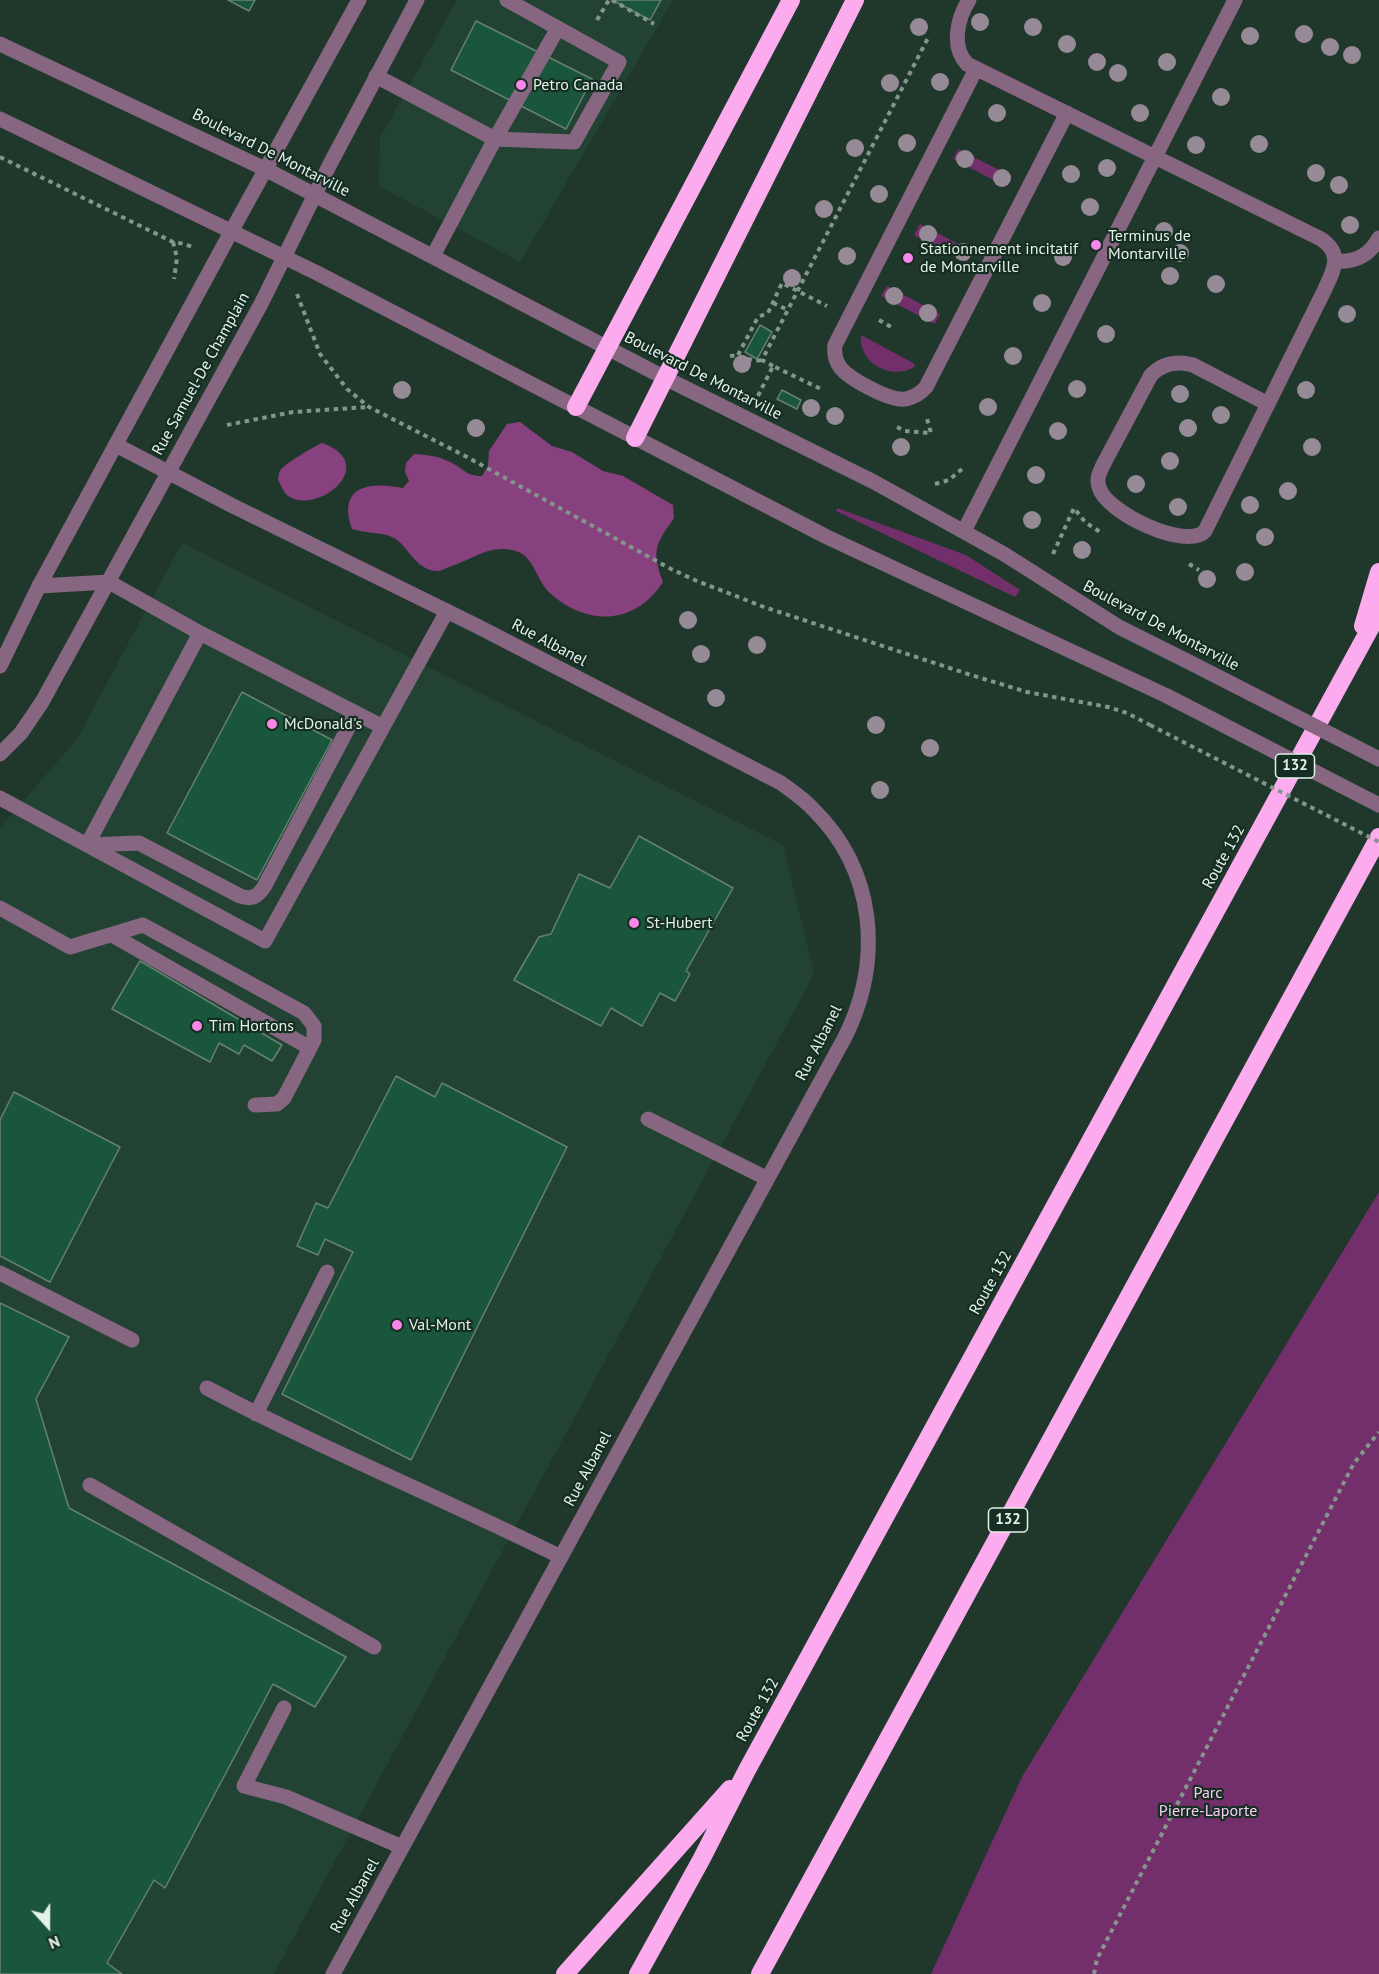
<!DOCTYPE html>
<style>
body{margin:0}
#map{position:relative;width:1379px;height:1974px;overflow:hidden;background:#1f382b;font-family:"PT Sans",sans-serif}
canvas{display:block}
.north{position:absolute;left:18px;top:1896px;width:60px;height:60px;-webkit-text-stroke:4px #152d22;paint-order:stroke;rotate:159deg;font-size:16px;font-weight:700;line-height:24px;text-align:center;color:#e4f2ea}
.north::after{content:'';display:block;margin:auto;width:21px;height:27px;background:#e4f2ea;clip-path:polygon(50% 0,100% 100%,50% 72%,0 100%)}
</style>
<div id="map">
<canvas width="1379" height="1974"></canvas>
<div class="north">N</div>
</div>
<script>
const ctx = document.querySelector('canvas').getContext('2d');
ctx.lineJoin = 'round';
function fill(path, color) {
  ctx.fillStyle = color;
  ctx.fill(path, 'evenodd');
}
function strokePath(path, color, width, dash) {
  ctx.strokeStyle = color;
  ctx.lineWidth = width;
  ctx.lineCap = dash ? 'butt' : 'round';
  ctx.setLineDash(dash || []);
  ctx.stroke(path);
}
function drawText(font, color, halo, rows, align = 'center') {
  ctx.font = font + ' "PT Sans",sans-serif';
  ctx.lineWidth = 4.5;
  ctx.setLineDash([]);
  ctx.textBaseline = 'middle';
  ctx.strokeStyle = halo;
  ctx.fillStyle = color;
  for (const [text, x, y, turn = 0] of rows) {
    ctx.save();
    ctx.translate(x, y);
    ctx.rotate((+turn || 0) * Math.PI / 180);
    ctx.textAlign = isNaN(turn) ? turn : align;
    if (halo) ctx.strokeText(text, 0, 0);
    ctx.fillText(text, 0, 0);
    ctx.restore();
  }
}
fill(new Path2D(`
 M457,0h216l-153,262 -141,-76 1,-48z
 M182,543l601,302 31,129 -540,1000h-274v-1146l77,-89z`), '#224333');
fill(new Path2D(`
 M958,149l53,27 -6,10 -52,-27z
 M920,224l52,27 -5,11 -53,-27z
 M887,286l53,28 -5,10 -54,-28z
 M861,335l54,29 -1,3c-23,14 -56,-4 -53,-32z
 M837,508l129,47 54,35 -5,7 -179,-86z
 M1379,1192v782h-448l91,-197z`), '#732f6b');
fill(new Path2D(`
 M520,422l32,24 20,6 31,19 20,5 50,29 1,13c-18,26 -23,32 -11,64 -28,44 -77,44 -113,11 -13,-11 -16,-37 -34,-42 -27,-7 -40,7 -64,15 -4,1 -9,4 -13,5 -22,1 -31,-24 -43,-32 -13,-8 -30,-5 -44,-10 -15,-43 17,-48 51,-41l6,-7 -4,-9 1,-9 8,-9c14,1 25,2 38,9 13,6 13,13 30,13l6,-10 1,-15 18,-27z
 M322,443c59,21 -4,73 -34,53 -4,-3 -7,-11 -10,-16 0,-2 1,-8 2,-9 2,-6 35,-25 42,-28z`), '#88417f');
const building = new Path2D(`
 M228,0h27l-6,11z
 M612,0h49l-11,20z
 M476,21l116,58 -26,50 -115,-59z
 M760,325l12,7 -15,27 -12,-7z
 M782,390l19,10 -4,9 -20,-10z
 M242,692l90,48 -75,140 -90,-47z
 M639,836l94,52 -47,83 4,3 -15,27 -15,-8 -18,33 -31,-18 -10,18 -87,-46 25,-43 12,-3 28,-60 31,14z
 M140,961l142,84 -10,16 -28,-16 -5,9 -20,-11 -9,19 -98,-53z
 M396,1076l39,21 7,-14 125,64 -156,313 -129,-66 71,-142 -28,-13 -7,16 -21,-9 19,-43 12,5z
 M14,1092l106,55 -70,135 -50,-26v-136z
 M0,1303l69,34 -33,62 33,109 277,149 -31,50 -42,-23 -108,204 -11,-8 -47,83 15,11h-122z`);
fill(building, '#1a563c');
strokePath(building, '#668172', 1.5);
strokePath(new Path2D(`
 M612,0l42,24
 M597,20l12,-20
 M0,157l173,85 12,2 7,3
 M173,242l4,16 -3,21
 M297,294l23,60 27,35 22,18 96,49 206,113 26,12 67,26 207,68 56,17 81,15 19,6 23,12
 M773,303l15,7
 M879,320l14,8
 M738,355l20,-38 10,-4 14,-30 45,23
 M730,356c13,-2 21,7 32,4
 M773,366l-11,-6 167,-324
 M758,396l15,-30 50,24
 M227,425l66,-13 75,-5
 M897,427l8,4 26,2 -4,-14
 M935,484l14,-4 13,-11
 M1053,554l21,-46 11,14 15,10
 M1189,564l10,6
 M1094,1974l3,-15 257,-496 25,-31`), '#83968c', 4, [4.5, 4.5]);
strokePath(new Path2D(`
 M507,0l112,62 -45,80 -79,-3 63,-111
 M969,0c-12,19 -18,47 -2,64l354,175c22,15 13,30 4,50l-120,242c-19,20 -100,-19 -106,-44 -3,-9 1,-15 4,-22l48,-90c12,-12 27,-14 42,-10l75,39
 M976,69l-141,276c-1,8 0,15 5,22 9,12 51,35 66,32 8,-2 15,-6 20,-12l141,-274
 M376,76l119,63 -62,117
 M1335,261c20,2 34,-5 44,-23
 M964,531l271,-531
 M39,586l70,-4 91,51
 M0,798l265,143 182,-330
 M87,845l113,-212 183,94
 M87,845l52,-2 101,53c12,4 17,1 24,-9l92,-174
 M0,908l70,39 73,-22 161,88 10,13v14l-30,58 -7,6 -22,1
 M112,935l198,113
 M648,1119l118,59
 M0,1273l132,67
 M207,1388c115,61 237,111 354,169
 M256,1414l71,-142
 M90,1485l284,162
 M284,1708l-40,78 42,11 116,50`), '#866681', 15);
strokePath(new Path2D(`
 M116,445l115,60 246,121 304,157c11,8 23,16 32,26 63,62 70,151 32,228l-512,937
 M0,666l39,-80 192,-354 128,-232
 M0,754l21,-21 21,-31 219,-398 68,-138 88,-166`), '#866681', 15);
strokePath(new Path2D(`
 M0,44l265,125 400,209 209,104 130,72 115,73 66,33
 M0,119l317,154 510,264 340,159`), '#866681', 15);
strokePath(new Path2D(`
 M576,407l215,-407
 M635,438l220,-438
 M1363,626l16,-54
 M565,1974l165,-185
 M638,1974l63,-114 46,-90 632,-1158
 M760,1974l619,-1137`), '#fcabef', 18);
strokePath(new Path2D(`
 M1150,725l229,117`), '#83968c', 4, [4.5, 4.5]);
strokePath(new Path2D(`
 M1185,660l194,99
 M1167,696l212,109`), '#866681', 15);
ctx.fillStyle = '#968a97';
for (const [x, y] of [
 [980,22],
 [919,27],
 [1033,27],
 [1304,34],
 [1250,36],
 [1067,44],
 [1330,47],
 [1352,55],
 [1097,62],
 [1167,62],
 [1118,73],
 [940,82],
 [890,83],
 [1221,97],
 [997,113],
 [1140,113],
 [907,143],
 [1259,144],
 [1196,145],
 [855,148],
 [965,159],
 [1107,168],
 [1316,173],
 [1071,174],
 [1002,178],
 [1339,185],
 [879,194],
 [1090,207],
 [824,209],
 [1350,225],
 [1164,231],
 [928,234],
 [963,252],
 [1180,253],
 [847,256],
 [1063,257],
 [1170,276],
 [792,278],
 [1216,284],
 [894,296],
 [1042,303],
 [928,313],
 [1347,314],
 [1106,334],
 [1013,356],
 [742,364],
 [1077,389],
 [402,390],
 [1306,390],
 [1180,394],
 [988,407],
 [811,408],
 [1221,415],
 [835,416],
 [476,428],
 [1188,428],
 [1058,431],
 [901,447],
 [1312,447],
 [1170,461],
 [1036,475],
 [1136,484],
 [1288,491],
 [1250,505],
 [1178,507],
 [1032,520],
 [1265,537],
 [1082,550],
 [1245,572],
 [1207,579],
 [688,620],
 [757,645],
 [701,654],
 [716,698],
 [876,725],
 [930,748],
 [880,790]
]) {
  ctx.beginPath();
  ctx.arc(x, y, 9, 0, 2 * Math.PI);
  ctx.fill();
}
for (const [x, y, r, color] of [
 [521,85,6,"#f987e9"],
 [1096,245,6,"#f987e9"],
 [908,258,6,"#f987e9"],
 [272,724,6,"#f987e9"],
 [634,923,6,"#f987e9"],
 [197,1026,6,"#f987e9"],
 [397,1325,6,"#f987e9"]
]) {
  const dot = new Path2D();
  dot.arc(x, y, r, 0, 2 * Math.PI);
  ctx.fillStyle = color;
  ctx.fill(dot);
  strokePath(dot, '#152d22', 2);
}
for (const [x, y, w] of [
 [1295,766,39],
 [1008,1520,39]
]) {
  const box = new Path2D();
  box.roundRect(x - w / 2, y - 12, w, 24, 4.5);
  ctx.fillStyle = '#152d22';
  ctx.fill(box);
  strokePath(box, '#e4f2ea', 1.5);
}
drawText('bold 15px', '#e4f2ea', null, [
 ["132",1295,766],
 ["132",1008,1520]
]);
drawText('16px', '#e4f2ea', '#152d22', [
 ["Petro Canada",533,85],
 ["Terminus de",1108,236],
 ["Montarville",1108,254],
 ["Stationnement incitatif",920,249],
 ["de Montarville",920,267],
 ["McDonald's",284,724],
 ["St-Hubert",646,923],
 ["Tim Hortons",209,1026],
 ["Val-Mont",409,1325]
], 'left');
drawText('16px', '#e4f2ea', '#152d22', [
 ["Boulevard De Montarville",271,153,27],
 ["Rue Samuel-De Champlain",201,374,-61],
 ["Boulevard De Montarville",703,376,27],
 ["Boulevard De Montarville",1161,626,28],
 ["Rue Albanel",549,643,28],
 ["Route 132",1224,857,-61],
 ["Rue Albanel",819,1043,-63],
 ["Route 132",991,1283,-61],
 ["Rue Albanel",588,1469,-62],
 ["Route 132",758,1710,-61],
 ["Rue Albanel",355,1896,-61]
]);
drawText('16px', '#f7ceef', '#152d22', [
 ["Parc",1208,1793],
 ["Pierre-Laporte",1208,1811]
]);
</script>
